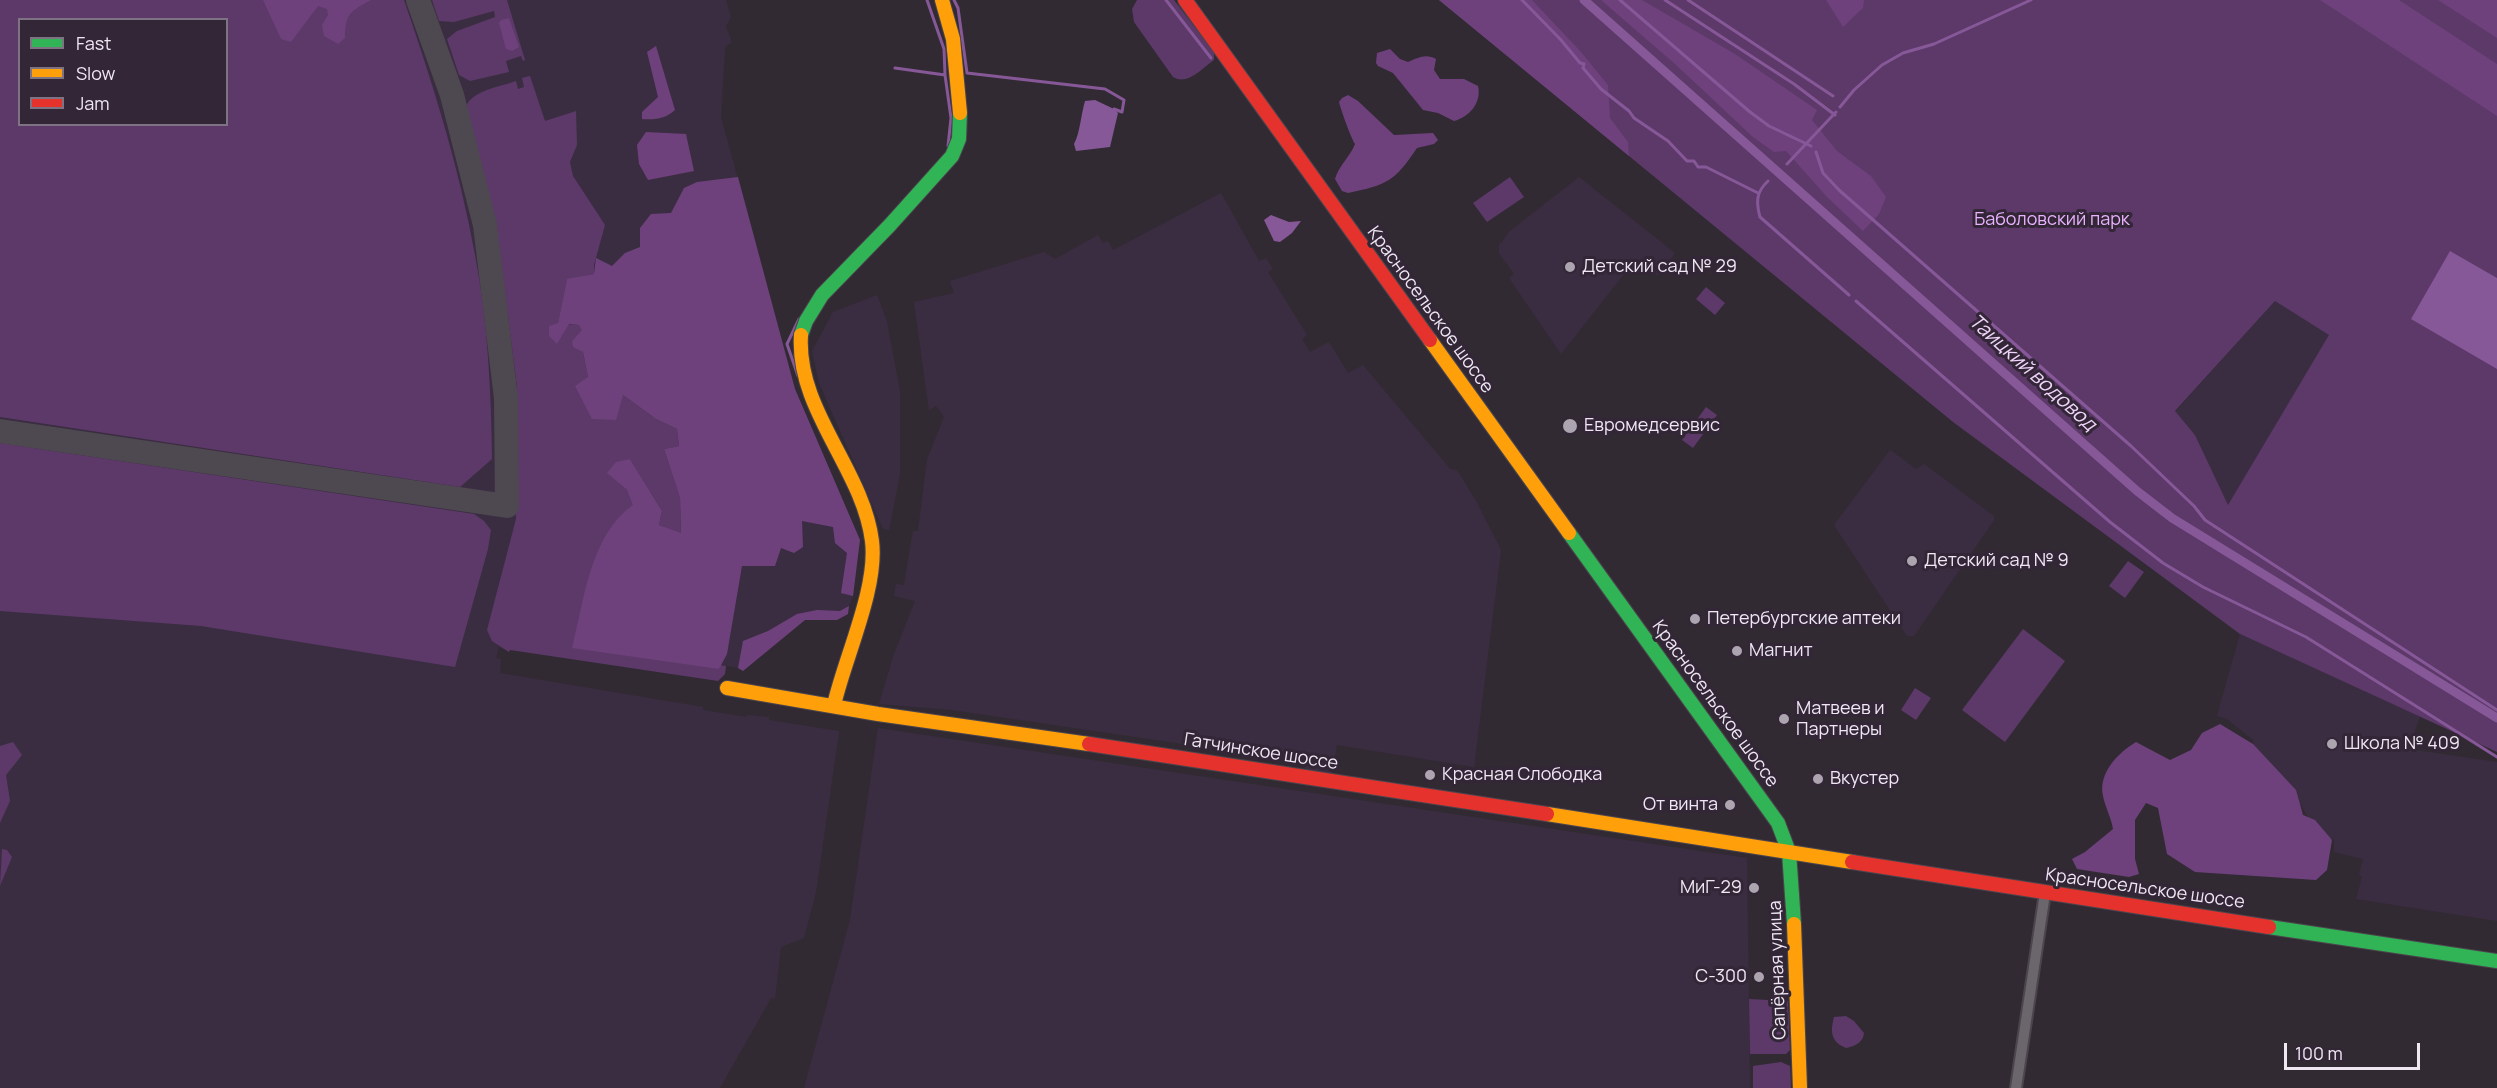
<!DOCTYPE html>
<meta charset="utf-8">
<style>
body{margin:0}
#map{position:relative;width:2497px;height:1088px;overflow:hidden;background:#312a33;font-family:Manrope,sans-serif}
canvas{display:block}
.legend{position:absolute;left:18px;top:18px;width:210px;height:108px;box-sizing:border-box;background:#322637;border:2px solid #7e7382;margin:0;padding:8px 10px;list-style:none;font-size:18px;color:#efe7f2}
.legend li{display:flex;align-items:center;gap:12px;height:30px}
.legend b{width:30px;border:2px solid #7e7382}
.scale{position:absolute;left:2284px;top:1043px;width:136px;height:27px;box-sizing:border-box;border:3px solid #efe7f2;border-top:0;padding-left:8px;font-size:18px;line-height:21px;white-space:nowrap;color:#efe7f2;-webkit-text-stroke:4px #322637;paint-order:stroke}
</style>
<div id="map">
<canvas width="2497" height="1088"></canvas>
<ul class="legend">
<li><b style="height:8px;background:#30b455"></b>Fast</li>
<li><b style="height:8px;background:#ff9f0a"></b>Slow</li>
<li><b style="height:8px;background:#e5322d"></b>Jam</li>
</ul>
<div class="scale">100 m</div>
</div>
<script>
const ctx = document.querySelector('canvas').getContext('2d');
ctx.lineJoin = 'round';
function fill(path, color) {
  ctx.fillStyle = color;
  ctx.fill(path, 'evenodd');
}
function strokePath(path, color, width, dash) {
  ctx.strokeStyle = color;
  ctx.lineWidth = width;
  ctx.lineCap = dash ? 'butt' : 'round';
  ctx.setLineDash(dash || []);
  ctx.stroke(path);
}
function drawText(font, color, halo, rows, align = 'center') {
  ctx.font = font + ' Manrope,sans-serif';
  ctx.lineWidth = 6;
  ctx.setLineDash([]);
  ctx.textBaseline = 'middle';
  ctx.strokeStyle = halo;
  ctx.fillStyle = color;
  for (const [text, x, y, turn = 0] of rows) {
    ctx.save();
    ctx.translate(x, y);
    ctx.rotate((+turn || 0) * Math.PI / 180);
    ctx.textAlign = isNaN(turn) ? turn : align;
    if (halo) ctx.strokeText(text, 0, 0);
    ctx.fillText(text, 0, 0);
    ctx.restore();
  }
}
fill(new Path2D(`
 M0,0h726l5,17 -5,9 6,16 -7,5 -4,70 74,272 65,151 -7,56 -4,10 -1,8 -11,6h-32l-62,51 -5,-3 -17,-3 -210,-23 -2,10 -10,-5 -3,11 5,1 -1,14 203,34v3l43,7 1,-2 22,2v3l70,11 -23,161 -12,46 -23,9 -6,52 -4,-1 -51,90h-720zM20,20h206v104h-206z
 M1579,177l96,76 -17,23 -23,-16 -74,94 -52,-76 5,-4 -15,-21v-8l11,-14z
 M1221,193l38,68 7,-3 7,11 -5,3 39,63 -5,4 8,13 19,-10 19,31 15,-8 87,104 7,1 19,31 25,49 -27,217 -137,-22 -5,29 -27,-4 1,-8 -354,-52 -73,-6 14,-47 22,-56 -21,-5 2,-12 8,1 9,-54h5l9,-71 17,-43 -8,-11 -7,4 -15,-108 40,-9 -4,-12 94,-29 11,7 43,-24 5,8 5,-2 5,9z
 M877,295l10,27 13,70v82l-11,56 -6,-1 -64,-146 -7,-32 21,-39z
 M2275,301l55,34 -102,171 -33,-71 -20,-23z
 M1890,450l26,19 8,-5 70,52v4l-80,116h-7l-73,-111z
 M2240,634l180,82 -11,33 88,13v159l-141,-22 6,-22 -3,-2 4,-16 -29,-7v-12l-18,-10 -27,-44 -35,-6 -1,-40 -26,-21 -10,-3z
 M878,728l869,130 3,230h-946l46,-168z`), '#3b2d41');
fill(new Path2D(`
 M0,0h404c29,84 55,167 71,255 13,67 16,136 17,204l-32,28 -460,-70zM20,20h206v104h-206z
 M432,0h75l18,60 -2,1 -2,-5 -15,5 3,11 -39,9 -11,-6 -12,-36 10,-8 38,-14 -1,-6 -40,11 -15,-1z
 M1137,0h37l40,52v8c-12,8 -26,26 -41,17l-39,-55 -2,-13z
 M1439,0h1058v752l-257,-118 -287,-212zM2275,301l54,34 -101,170 -33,-70 -20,-24z
 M530,76l15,45 31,-10 1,34 -7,17 3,14 32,49 -11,40v9l-27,6 -9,44 22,1 3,5 -11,11 11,11 5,25 35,18 33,24 21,10 2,17 -15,3 16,49 1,36 -22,-9 3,-14 -32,-52 -22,14 19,17 92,179 1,-4 6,1 -1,8 -7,7 -208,-31 -1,2 -17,-11 -5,-11 29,-111 1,-132 -18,-141 -33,-140c8,-16 33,-19 50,-25l2,8 6,-2 -2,-9z
 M1510,177l14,20 -37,25 -14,-19z
 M1706,287l19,16 -10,12 -19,-16z
 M1706,407l11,8 -24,33 -11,-8z
 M0,443l474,71 10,7 7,9 -3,19 -33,118 -254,-41 -201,-15z
 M2128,561l16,11 -19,26 -16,-12z
 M2023,629l42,32 -60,81 -43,-32z
 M1915,688l16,10 -15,22 -15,-10z
 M13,742l9,13 -16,20 4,26 -10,22v-77z
 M2,849l5,1 5,7 -12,29z
 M1749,999l39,2 2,49 -4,4h-36z
 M1846,1016l8,5 10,12c-1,10 -9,13 -18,15 -15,-6 -16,-16 -12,-31z
 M1781,1062l9,4 1,22h-38v-22z`), '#5c3969');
fill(new Path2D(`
 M263,0h108c-20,11 -26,13 -26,38l-7,6 -14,-8 -2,-11 6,-10 -1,-6 -9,-3 -27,36 -10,-3z
 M1439,0h93l49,52 27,33 2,33 18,24 1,14z
 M1601,0h41l93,54 82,56 -5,10 25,31 34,25 15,21 -7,17 -16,17 -36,-34 -41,-46 -12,1 -21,-15 -78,-73z
 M1826,0h38l-1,8 -20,19z
 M2320,0h79l98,64v52z
 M2438,0h59v38z
 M509,18l10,29 -7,4 -6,-2 -7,-26 2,-3z
 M656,46l19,64c-10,9 -20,10 -33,9v-7l16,-15 -11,-45z
 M1390,49l10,10 8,3c9,-4 18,-9 28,-3l-2,11 6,9h24l14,7c4,17 -9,31 -24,35l-16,-8 -15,-3 -30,-37 -15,-7 -2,-3 1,-10z
 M1348,95l10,6 36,34 39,-2 5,7 -4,4 -17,4c-22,33 -30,37 -69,45l-6,-2 -7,-12c4,-14 15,-22 20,-35 -4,-6 -14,-34 -16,-42l3,-4z
 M646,132l40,2 8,37 -46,9 -9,-16 -2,-19z
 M738,177l57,212 65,151 -7,56 -12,-3 6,-40 -12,-10 -2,-16 -31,-6 1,26 -9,6 -13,-5 -6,18h-33l-15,88 -8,15 -147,-21c12,-47 18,-113 61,-143l-6,-15 -20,-17 9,-11 14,-3 32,52 -3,14 22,8 -1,-35 -16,-49 15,-3 -2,-17 -21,-10 -33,-24 -7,25 -24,-1 -17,-33 13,-9 -5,-25 -10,-5 -1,-6 10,-11 -3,-5 -10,-1 -12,20 -8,-8v-10l9,-3 9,-44 27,-5 2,-16 16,8 13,-13 15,-6v-19l11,-14 20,-1 13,-25 13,-6z
 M849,606l-1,8 -11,6h-32l-62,51 -5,-3 5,-27 25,-10 29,-17 20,-4 23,1z
 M2220,724l33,20 43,46 7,25 12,5 17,20 -5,30 -11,10 -121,-8 -28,-18 -9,-46 -12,-5 -11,17v39l4,15 -10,3 -52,-8 -5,-10 13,-7 28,-23c-2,-12 -8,-22 -10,-33 -5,-23 15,-43 33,-54l34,18 21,-10 11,-17z`), '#6e417d');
fill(new Path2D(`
 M1095,100l19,9 4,4 -8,34 -34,4 -2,-7c6,-11 7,-30 11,-43z
 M1271,215l18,7 12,-1 -9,12 -12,9 -6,-1 -10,-21z
 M2450,251l47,27v91l-86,-50z`), '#875898');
strokePath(new Path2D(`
 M927,0l17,49 1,26
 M954,0l4,8 9,65 138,16 19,11 -2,12 -8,-3
 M1166,0l45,58
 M1522,0l39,40 19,23 4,1 -1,4 18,21 28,22 5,7 34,23 19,20h7l4,6h8l52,26
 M1620,0l130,112 19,14 42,20
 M1665,0l129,84 41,31
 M1688,0l145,96
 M895,68l50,7 6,43 -3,28
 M1840,107l14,-17 28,-25 21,-12 31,-9 97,-44
 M1816,152l7,21 16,17 292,256 63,60 11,14 292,190
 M1787,164l49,-52
 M1768,181c-12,11 -12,21 -8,36l89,78
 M1856,301l254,221 53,41 40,24 103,50 191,120
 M798,376l-11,-32 12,-25`), '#875898', 3);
strokePath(new Path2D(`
 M1584,0l553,491 35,27 325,200`), '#875898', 9);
strokePath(new Path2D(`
 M0,431l507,75 -1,-108 -21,-173 -33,-130 -34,-95`), '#4e4850', 24);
const street = new Path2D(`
 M2016,1088l29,-195`);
const fast = new Path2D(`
 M801,335l5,-14 16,-26 68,-70 62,-69 7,-17 1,-26
 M1569,533l209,290 11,29 5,72
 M2269,927l228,34`);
const slow = new Path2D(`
 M942,0l11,39 7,74
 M801,335c-5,75 62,134 71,206 6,47 -27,116 -38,164
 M1430,340l139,193
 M727,688l151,26 211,30
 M1547,814l305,48
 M1794,924l6,164`);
const jam = new Path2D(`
 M1185,0l245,340
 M1089,744l458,70
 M1852,862l417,65`);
strokePath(street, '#4c454e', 14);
strokePath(fast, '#4c454e', 16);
strokePath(slow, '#4c454e', 16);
strokePath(jam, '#4c454e', 16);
strokePath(street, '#6b656c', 10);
strokePath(fast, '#30b455', 14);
strokePath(slow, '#ff9f0a', 14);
strokePath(jam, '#e5322d', 14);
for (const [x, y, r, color] of [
 [1570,267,6,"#aca5af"],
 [1570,426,8,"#aca5af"],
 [1912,561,6,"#aca5af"],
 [1695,619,6,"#aca5af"],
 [1737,651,6,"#aca5af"],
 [1784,719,6,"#aca5af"],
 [2332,744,6,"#aca5af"],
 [1430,775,6,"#aca5af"],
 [1818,779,6,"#aca5af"],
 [1730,805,6,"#aca5af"],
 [1754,888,6,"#aca5af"],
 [1759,977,6,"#aca5af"]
]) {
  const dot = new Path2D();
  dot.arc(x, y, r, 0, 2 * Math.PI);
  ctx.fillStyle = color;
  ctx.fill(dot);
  strokePath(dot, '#322637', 2);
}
drawText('18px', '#e9b1fe', '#322637', [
 ["Баболовский парк",2052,220]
]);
drawText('18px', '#efe7f2', '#322637', [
 ["Детский сад № 29",1582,267],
 ["Евромедсервис",1584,426],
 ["Детский сад № 9",1924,561],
 ["Петербургские аптеки",1707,619],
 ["Магнит",1749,651],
 ["Матвеев и",1796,709],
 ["Партнеры",1796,730],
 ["Школа № 409",2344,744],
 ["Красная Слободка",1442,775],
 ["Вкустер",1830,779],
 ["От винта",1718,805,"right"],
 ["МиГ-29",1742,888,"right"],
 ["С-300",1747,977,"right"]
], 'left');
drawText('18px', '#efe7f2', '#322637', [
 ["Красносельское шоссе",1430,310,54],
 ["Красносельское шоссе",1715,704,54],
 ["Гатчинское шоссе",1261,752,9],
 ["Красносельское шоссе",2145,889,8],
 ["Сапёрная улица",1778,970,-92]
]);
drawText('italic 20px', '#f0d5fb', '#322637', [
 ["Таицкий водовод",2032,373,42]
]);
</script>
